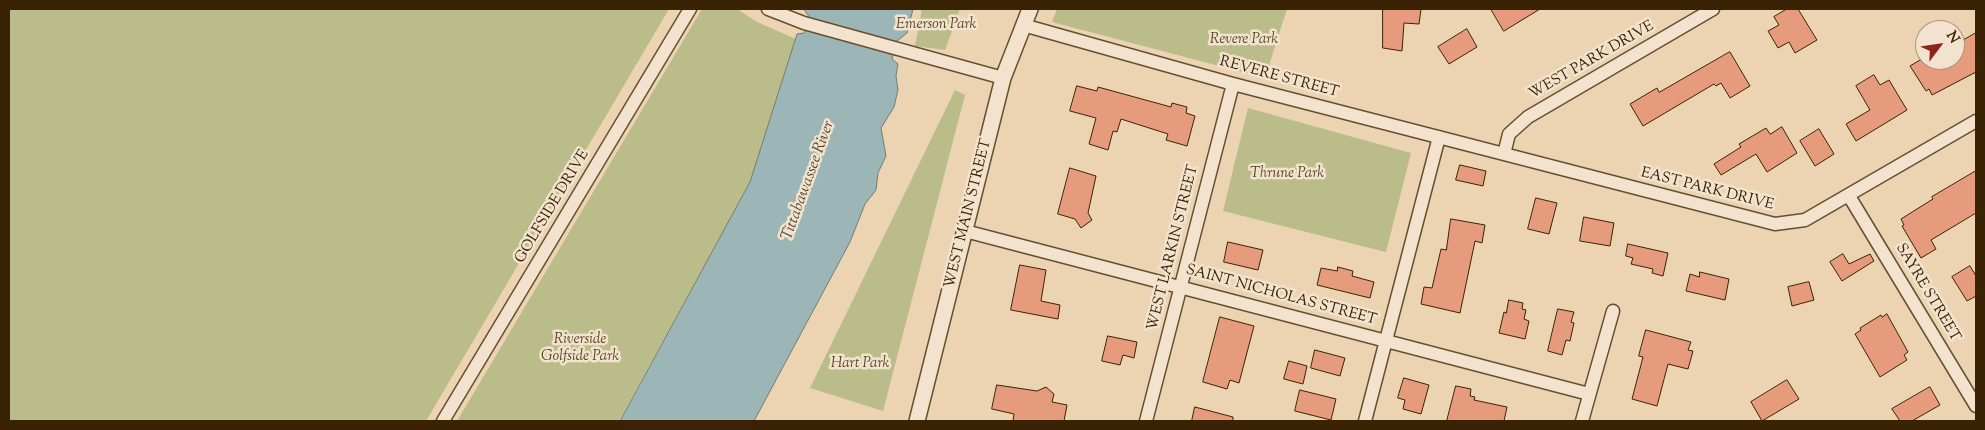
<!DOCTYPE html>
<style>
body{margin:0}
#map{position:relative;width:1985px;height:430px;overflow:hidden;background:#ecd4b3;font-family:"Sorts Mill Goudy",serif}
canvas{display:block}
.frame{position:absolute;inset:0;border:10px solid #3a2304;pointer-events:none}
.north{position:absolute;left:1915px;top:20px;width:50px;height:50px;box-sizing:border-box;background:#f3e3ce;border:1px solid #a9967d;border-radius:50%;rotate:59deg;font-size:14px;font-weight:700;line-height:20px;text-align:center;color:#3a2304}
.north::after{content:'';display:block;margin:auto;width:18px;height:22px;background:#8f2418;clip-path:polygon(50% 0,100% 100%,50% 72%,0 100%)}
</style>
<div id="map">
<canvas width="1985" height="430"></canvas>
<div class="frame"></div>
<div class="north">N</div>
</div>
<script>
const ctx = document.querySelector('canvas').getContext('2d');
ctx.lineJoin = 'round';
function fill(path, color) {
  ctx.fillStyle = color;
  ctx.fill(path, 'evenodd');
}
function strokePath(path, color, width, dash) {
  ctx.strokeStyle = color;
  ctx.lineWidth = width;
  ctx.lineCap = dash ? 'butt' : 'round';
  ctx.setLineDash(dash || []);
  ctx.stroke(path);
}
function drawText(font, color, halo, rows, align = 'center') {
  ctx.font = font + ' "Sorts Mill Goudy",serif';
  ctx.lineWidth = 5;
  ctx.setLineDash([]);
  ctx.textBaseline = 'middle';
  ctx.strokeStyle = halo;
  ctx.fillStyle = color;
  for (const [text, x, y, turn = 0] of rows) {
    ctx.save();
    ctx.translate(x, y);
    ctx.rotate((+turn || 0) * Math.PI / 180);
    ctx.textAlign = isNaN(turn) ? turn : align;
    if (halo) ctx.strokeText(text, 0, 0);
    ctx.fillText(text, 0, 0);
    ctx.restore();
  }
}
fill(new Path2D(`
 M9,9h660l-243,412h-417z
 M702,9h35l20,13 39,17 -46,143 -131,239h-162z
 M922,9h38l-15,41 -30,-4z
 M1057,9h230l-22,69 -213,-56z
 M955,90l10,5 -82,316 -73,-23z
 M1248,108l163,45 -25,99 -163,-41z`), '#babc8a');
const water = new Path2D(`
 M804,9h109l-6,24 -10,8 -5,18 6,5 -2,12 2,14 -4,17 -13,21 5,28 -8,17 -2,17 -11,14 -15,38 -96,179h-134l130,-239 47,-148 7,-1 5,-16z`);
fill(water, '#9cb6b7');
strokePath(water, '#757b6f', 1);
const building = new Path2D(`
 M1383,9h38l-2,15 -15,-1 -2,28 -19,-3z
 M1491,9h49l-36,22z
 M1787,9h11l19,31 -22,13 -6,-11 -11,6 -10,-17 11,-6 -5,-8z
 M1467,29l10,18 -28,17 -11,-17z
 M1976,33v39l-44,23 -3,-6 -3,2 -16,-25 10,-6h35v-15z
 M1730,52l20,34 -20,12 -9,-15 -5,3 -2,-2 -71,42 -13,-22 27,-16 2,4z
 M1874,75l6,10 9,-5 18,30 -51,31 -10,-17 24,-14 -14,-24z
 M1077,86l20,5 1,-4 73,20 1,-4 15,4 -1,6 9,3 -8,30 -21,-6 2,-6 -47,-15 -4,13 -4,-1 -5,19 -19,-6 7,-26 -26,-7z
 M1782,127l15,26 -30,19 -11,-18 -35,21 -7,-11 27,-17 -2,-3 27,-16 4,6z
 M1819,129l15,25 -19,12 -15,-25z
 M1460,165l26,6 -3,15 -27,-6z
 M1070,168l26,8 -8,37 4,7 -11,8 -6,-9 -17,-5z
 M1976,171v42l-45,27 5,9 -15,9 -19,-32 2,-1 -3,-6 32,-20 -1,-2z
 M1536,198l21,5 -8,31 -21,-5z
 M1584,217l30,6 -4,23 -30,-5z
 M1451,219l34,6 -3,18 -7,-2 -15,72 -39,-9 3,-17 8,1 9,-39 5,1z
 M1228,242l35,8 -5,20 -34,-8z
 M1628,244l40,9 -5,23 -11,-3 1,-4 -22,-5 2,-6 -7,-2z
 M1843,254l6,10 21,-10 4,7 -32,20 -12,-19z
 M1020,265l26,5 -5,31 19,4 -2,14 -47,-9z
 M1970,266l6,10v20l-9,5 -15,-24z
 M1338,267l15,4 -1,5 22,6 -4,16 -53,-13 4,-17 16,3z
 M1700,272l29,7 -4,21 -39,-9 4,-17 9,3z
 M1809,282l5,18 -22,6 -4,-19z
 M1509,300l14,3 -1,6 4,1 -2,9 5,2 -4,18 -26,-6 5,-21 2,1z
 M1558,309l16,3 -3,10 3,1 -4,18 -4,-1 -4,15 -14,-4z
 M1887,314l21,38 -4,3 3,5 -27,17 -25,-43 6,-4 -1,-2 21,-13 1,2z
 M1220,317l34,9 -15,57 -9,-3 -3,9 -24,-7z
 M1646,330l45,12 -3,8 5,1 -5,18 -20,-5 -11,42 -25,-7 11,-42 -4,-1z
 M1108,336l29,6 -3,16 -11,-3 -3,10 -18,-4z
 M1315,350l30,8 -5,18 -29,-8z
 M1289,361l18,5 -4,18 -19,-5z
 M1404,378l25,7 -8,29 -18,-5 2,-9 -7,-2z
 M1787,380l12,19 -37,22 -11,-19z
 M997,385l40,6 9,-4 8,7 -2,8 15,3 -3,16h-51l1,-7 -22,-5z
 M1456,386l15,3 -1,7 5,1 -1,3 33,7 -3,14h-57z
 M1930,387l10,18 -28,16h-12l-8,-12z
 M1300,390l36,9 -5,21 -36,-9z
 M1195,407l38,10v4h-41z`);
fill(building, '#e69b7c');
strokePath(building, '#3a2304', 1);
const minor = new Path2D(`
 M768,9l36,14 199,55
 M1023,25l210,59 542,140 30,-4 171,-99
 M1504,154l5,-20 19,-17 185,-108
 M1849,196l127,210
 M965,231l624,163
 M443,421l247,-412
 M1146,421l87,-337
 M1365,421l74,-284
 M1582,421l31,-110`);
const tertiary = new Path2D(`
 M917,421l86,-343 27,-69`);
strokePath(minor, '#664f30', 15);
strokePath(tertiary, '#664f30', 18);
strokePath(minor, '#f3e3ce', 12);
strokePath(tertiary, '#f3e3ce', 15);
drawText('italic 15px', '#5a4926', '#f3e3ce', [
 ["Emerson Park",936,25],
 ["Revere Park",1244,40],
 ["Thrune Park",1287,174],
 ["Riverside",580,340],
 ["Golfside Park",580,357],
 ["Hart Park",860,364]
]);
drawText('15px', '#3a2304', '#f3e3ce', [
 ["WEST PARK DRIVE",1592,61,-30],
 ["REVERE STREET",1279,78,15],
 ["EAST PARK DRIVE",1707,190,14],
 ["GOLFSIDE DRIVE",553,207,-59],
 ["WEST MAIN STREET",969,214,-76],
 ["WEST LARKIN STREET",1174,248,-76],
 ["SAYRE STREET",1927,293,59],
 ["SAINT NICHOLAS STREET",1281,296,15]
]);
drawText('italic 16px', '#524831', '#f3e3ce', [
 ["Tittabawassee River",809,181,-70]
]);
</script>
